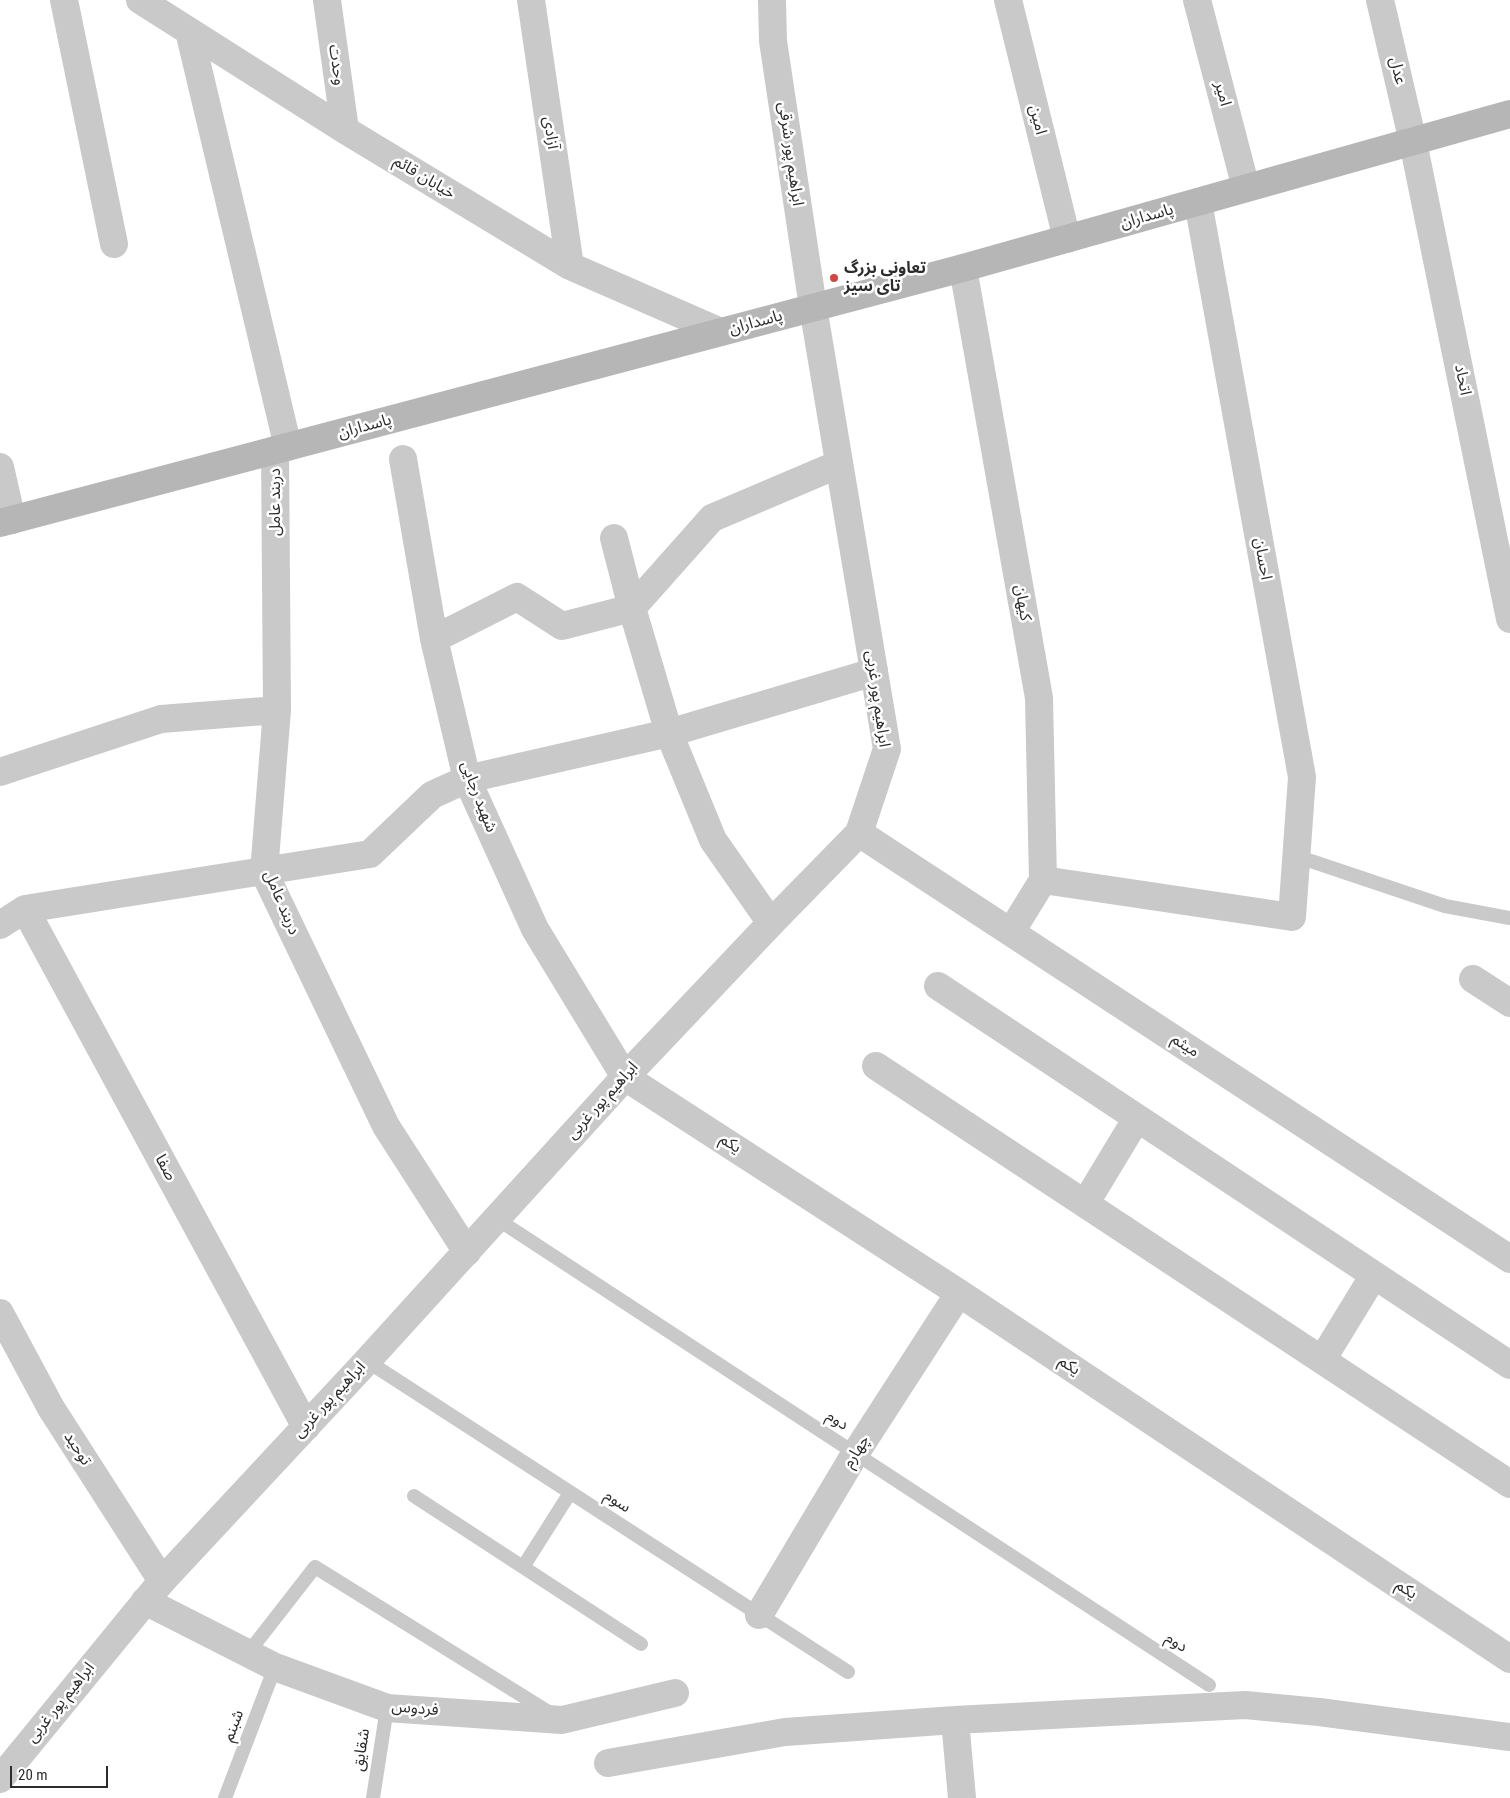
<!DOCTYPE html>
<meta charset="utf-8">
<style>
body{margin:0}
#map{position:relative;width:1510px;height:1798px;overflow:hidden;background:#fff;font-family:"Roboto Condensed",sans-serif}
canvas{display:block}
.scale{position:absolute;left:10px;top:1766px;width:98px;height:22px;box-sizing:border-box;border:2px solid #2c2c2c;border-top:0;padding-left:6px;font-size:15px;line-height:18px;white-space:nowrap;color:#2c2c2c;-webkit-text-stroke:4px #fff;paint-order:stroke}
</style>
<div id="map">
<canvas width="1510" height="1798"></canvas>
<div class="scale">20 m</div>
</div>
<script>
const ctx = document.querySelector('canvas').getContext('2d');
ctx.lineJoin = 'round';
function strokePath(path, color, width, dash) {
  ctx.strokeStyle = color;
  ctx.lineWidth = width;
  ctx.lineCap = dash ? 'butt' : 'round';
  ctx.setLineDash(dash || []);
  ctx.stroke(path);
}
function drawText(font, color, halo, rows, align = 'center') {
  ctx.font = font + ' "Roboto Condensed","Noto Sans Arabic",sans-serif';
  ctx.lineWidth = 5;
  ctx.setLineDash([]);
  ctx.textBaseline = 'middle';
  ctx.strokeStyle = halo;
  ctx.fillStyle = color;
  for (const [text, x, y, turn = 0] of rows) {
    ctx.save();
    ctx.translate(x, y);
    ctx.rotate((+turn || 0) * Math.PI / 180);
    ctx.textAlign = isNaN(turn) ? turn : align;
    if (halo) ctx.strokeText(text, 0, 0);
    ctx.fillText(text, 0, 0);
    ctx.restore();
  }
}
strokePath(new Path2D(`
 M1296,856l149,50 65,12
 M497,1219l712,466
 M367,1361l481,311
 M414,1496l227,148
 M523,1567l47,-74
 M248,1653l67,-86 235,146
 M225,1798l50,-131
 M373,1798l14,-90`), '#c9c9c9', 14);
strokePath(new Path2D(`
 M64,0l50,244
 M140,0l205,130 225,136 151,66
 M327,0l18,130
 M531,0l39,266
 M1008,0l59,239
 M1197,0l49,188
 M1380,0l33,142 97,477
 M189,31l99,416
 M963,268l76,430 4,182 -32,52
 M275,450l2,260 -13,162 122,254 81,126
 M403,459l31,180 33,140 68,150 90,148 334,216 551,366
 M614,538l18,70 37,125 44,107 58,83
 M434,639l83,-42 45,29 70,-18 80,-90 127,-54
 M0,772l161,-53 116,-9
 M859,833l651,426
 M1043,880l249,37 10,-140 -104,-575
 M25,909l281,518
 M0,925l25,-16 345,-55 62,-59 35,-16 202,-46 205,-61
 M1473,979l37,24
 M938,986l572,379
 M876,1066l634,418
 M1085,1204l52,-86
 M0,1313l51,95 111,173
 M1322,1360l52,-85
 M145,1601l130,66 112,41 175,12 113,-27
 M759,1615l96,-161 104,-161
 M955,1720l7,78
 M608,1763l177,-31 170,-12 290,-15 74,7 191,25`), '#c9c9c9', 28);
strokePath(new Path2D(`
 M0,467l12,53
 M0,1779l162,-198 205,-220 258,-284 146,-154 88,-90 28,-84 -74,-442 -40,-266 -1,-41`), '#c9c9c9', 28);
strokePath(new Path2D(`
 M0,523l963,-255 547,-154`), '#b6b6b6', 28);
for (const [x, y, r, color] of [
 [834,278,5,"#d1473f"]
]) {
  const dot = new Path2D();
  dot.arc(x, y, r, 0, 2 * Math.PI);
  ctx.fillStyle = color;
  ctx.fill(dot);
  strokePath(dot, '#fff', 2);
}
drawText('16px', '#2c2c2c', '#fff', [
 ["وحدت",336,65,82],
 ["عدل",1397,71,77],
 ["امیر",1222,94,75],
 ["امین",1037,120,76],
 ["آزادی",550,133,82],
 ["ابراهیم پور شرقی",790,154,82],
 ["خیابان قائم",424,178,31],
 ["پاسداران",1147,217,-16],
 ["پاسداران",756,323,-15],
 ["اتحاد",1462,380,79],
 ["پاسداران",365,427,-15],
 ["دربند عامل",276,502,-90],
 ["احسان",1262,559,80],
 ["کیهان",1022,603,80],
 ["ابراهیم پور غربی",877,699,82],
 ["شهید رجایی",478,797,69],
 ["دربند عامل",281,903,67],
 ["میثم",1185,1046,33],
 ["ابراهیم پور غربی",603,1101,-48],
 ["یکم",730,1144,33],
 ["صفا",165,1168,61],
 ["یکم",1069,1366,34],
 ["ابراهیم پور غربی",330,1400,-47],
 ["دوم",837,1421,33],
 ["توحید",77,1449,57],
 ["چهارم",857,1452,-58],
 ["سوم",617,1502,33],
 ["یکم",1406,1590,34],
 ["دوم",1176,1643,33],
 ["ابراهیم پور غربی",61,1703,-51],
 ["فردوس",415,1709,5],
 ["شبنم",234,1726,-69],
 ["شقایق",362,1750,-81]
]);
drawText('bold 16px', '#2c2c2c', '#fff', [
 ["تعاونی بزرگ",844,269],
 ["تای سیز",844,287]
], 'left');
</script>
